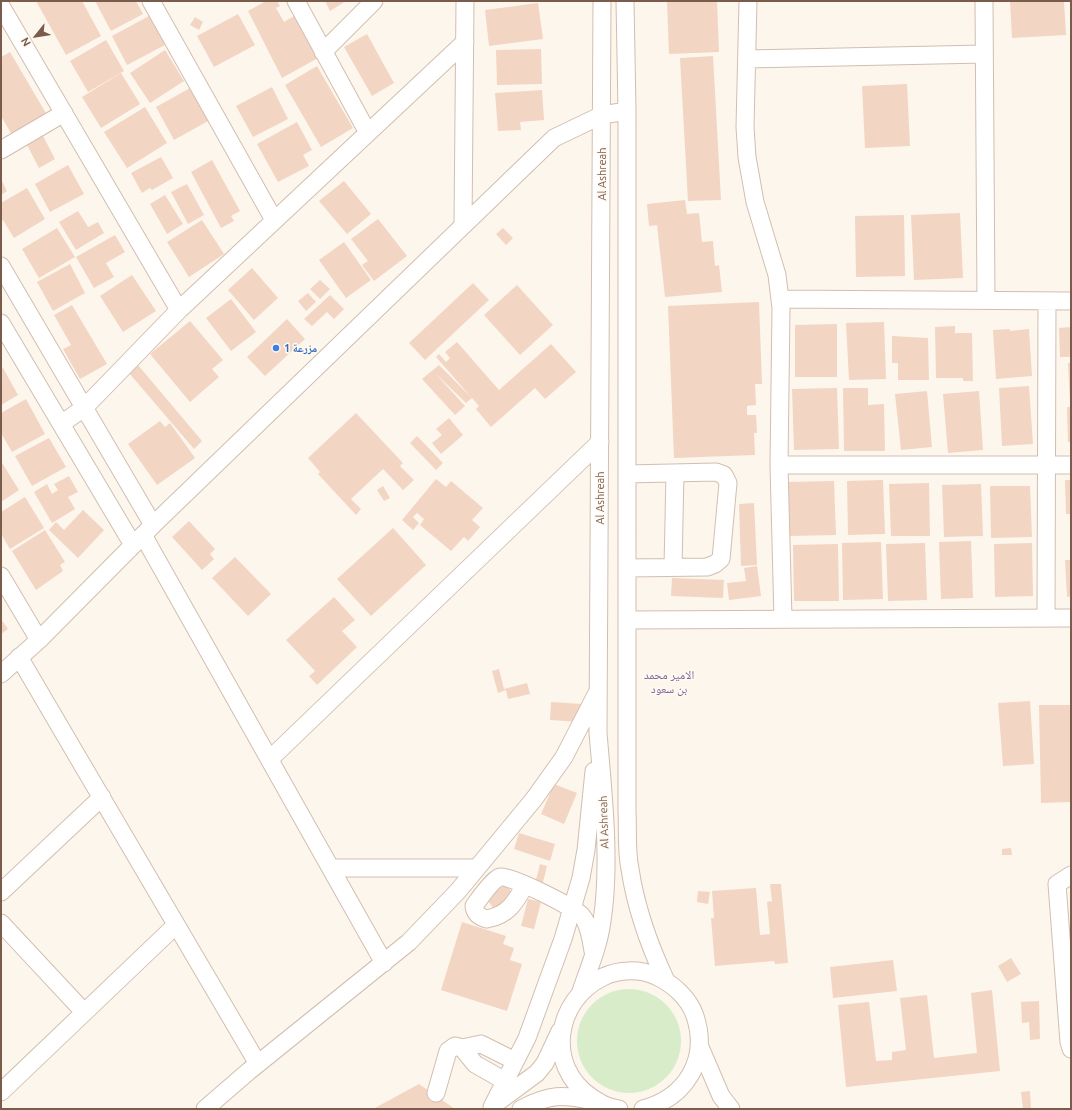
<!DOCTYPE html>
<meta charset="utf-8">
<style>
body{margin:0}
#map{position:relative;width:1072px;height:1110px;overflow:hidden;background:#fdf6ec;font-family:Ubuntu,sans-serif}
canvas{display:block}
.frame{position:absolute;inset:0;border:2px solid #7a5c4d;pointer-events:none}
.north{position:absolute;left:16px;top:16px;width:40px;height:40px;-webkit-text-stroke:3px #fffaf3;paint-order:stroke;rotate:240deg;font-size:11px;font-weight:700;line-height:16px;text-align:center;color:#7a5c4d}
.north::after{content:'';display:block;margin:auto;width:14px;height:18px;background:#7a5c4d;clip-path:polygon(50% 0,100% 100%,50% 72%,0 100%)}
</style>
<div id="map">
<canvas width="1072" height="1110"></canvas>
<div class="frame"></div>
<div class="north">N</div>
</div>
<script>
const ctx = document.querySelector('canvas').getContext('2d');
ctx.lineJoin = 'round';
function fill(path, color) {
  ctx.fillStyle = color;
  ctx.fill(path, 'evenodd');
}
function strokePath(path, color, width, dash) {
  ctx.strokeStyle = color;
  ctx.lineWidth = width;
  ctx.lineCap = dash ? 'butt' : 'round';
  ctx.setLineDash(dash || []);
  ctx.stroke(path);
}
function drawText(font, color, halo, rows, align = 'center') {
  ctx.font = font + ' Ubuntu,"Noto Naskh Arabic",sans-serif';
  ctx.lineWidth = 3;
  ctx.setLineDash([]);
  ctx.textBaseline = 'middle';
  ctx.strokeStyle = halo;
  ctx.fillStyle = color;
  for (const [text, x, y, turn = 0] of rows) {
    ctx.save();
    ctx.translate(x, y);
    ctx.rotate((+turn || 0) * Math.PI / 180);
    ctx.textAlign = isNaN(turn) ? turn : align;
    if (halo) ctx.strokeText(text, 0, 0);
    ctx.fillText(text, 0, 0);
    ctx.restore();
  }
}
fill(new Path2D(`
 M577 1041a52 52 0 1 1 104 0a52 52 0 1 1-104 0Z`), '#d8ecc9');
fill(new Path2D(`
 M36,1h46l19,35 -35,19z
 M95,1h41l7,13 -32,17z
 M266,1h11l3,5 -4,2 8,14 10,-6 24,42 -36,20 -34,-67z
 M325,1h21l-16,10z
 M667,1h50l2,51 -50,2z
 M1010,1h54l2,34 -54,3z
 M538,3l5,36 -54,7 -4,-36z
 M238,14l17,31 -41,22 -17,-31z
 M149,16l16,29 -38,20 -15,-29z
 M195,17l8,5 -4,8 -9,-5z
 M367,34l27,49 -22,13 -28,-49z
 M106,40l18,31 -36,21 -18,-31z
 M541,49l1,35 -45,1 -1,-35z
 M165,50l19,31 -34,22 -20,-30z
 M10,52l37,63 -35,20 -11,-19v-59z
 M713,56l8,144 -33,1 -8,-143z
 M317,66l36,62 -32,19 -36,-62z
 M121,73l19,31 -39,24 -19,-31z
 M907,84l3,62 -45,2 -3,-62z
 M192,87l18,33 -36,20 -18,-33z
 M272,87l16,32 -35,18 -17,-31z
 M542,90l2,30 -24,2 1,8 -23,1 -3,-38z
 M145,107l22,36 -40,25 -23,-36z
 M297,122l15,28 -9,5 6,11 -31,16 -21,-38z
 M42,134l13,25 -16,9 -13,-25z
 M161,157l12,21 -21,12 -2,-2 -8,5 -11,-20z
 M212,160l28,51 -9,5 3,5 -13,7 -30,-56z
 M68,165l16,29 -34,18 -15,-28z
 M1,179l6,12 -6,4z
 M344,181l27,33 -24,20 -28,-33z
 M187,184l17,31 -16,9 -17,-32z
 M27,188l18,31 -31,19 -11,-18 -2,2v-19z
 M165,195l18,29 -16,10 -17,-30z
 M685,200l2,14 12,-1 3,29 11,-1 2,25 4,-1 3,27 -57,5 -8,-72 -8,1 -2,-22z
 M78,211l10,16 10,-5 6,11 -28,17 -17,-28z
 M960,213l3,65 -49,2 -3,-65z
 M904,215l1,61 -49,1 -1,-61z
 M378,219l29,37 -33,25 -12,-16 6,-4 -17,-22z
 M202,220l22,34 -35,23 -22,-35z
 M57,228l18,29 -36,21 -17,-29z
 M503,228l10,10 -7,7 -10,-11z
 M115,235l10,17 -19,11 8,14 -20,11 -18,-31z
 M344,242l27,38 -25,18 -27,-38z
 M70,264l15,29 -32,18 -16,-29z
 M252,268l26,30 -24,22 -26,-30z
 M132,275l24,36 -33,21 -23,-36z
 M320,280l10,9 -10,10 -10,-10z
 M473,283l16,17 -64,60 -16,-17z
 M517,285l36,40 -33,30 -36,-40z
 M308,293l8,9 -10,9 -8,-10z
 M330,295l14,14 -10,10 -7,-7 -15,14 -8,-7z
 M231,299l25,33 -25,19 -25,-33z
 M759,302l3,82h-7l1,21 -9,1v9h9l1,18h-3l1,22 -81,3 -6,-152z
 M72,305l35,59 -27,15 -17,-30 8,-4 -17,-30z
 M287,319l18,20 -40,37 -18,-19z
 M190,321l33,39 -11,9 7,8 -29,25 -40,-48z
 M884,322l2,57 -37,1 -3,-57z
 M837,324v53h-42v-52z
 M955,326v7h17l1,48h-10v-3h-27l-1,-51z
 M1071,327v30h-11l-1,-29z
 M1010,329v2l19,-2 3,47 -36,3 -3,-49z
 M892,336l36,2 1,42h-31v-17h-6z
 M457,342l42,48 52,-46 25,28 -31,27 -10,-11 -44,39 -15,-18 3,-3 -43,-49 3,-3 7,8 4,-4 -5,-6z
 M1068,363h3v40h-1z
 M138,365l64,76 -8,8 -65,-76z
 M439,365l33,33 -6,5 -30,-29 29,32 -10,9 -33,-36z
 M3,368l15,27 -17,10v-36z
 M1029,386l4,58 -31,2 -3,-58z
 M837,388l2,61 -45,1 -2,-61z
 M843,388h25v17l16,-1 1,47h-41z
 M927,391l5,56 -31,3 -6,-56z
 M979,391l4,59 -35,3 -5,-59z
 M26,399l19,35 -33,18 -11,-19v-20z
 M1067,407h4v35h-3z
 M356,413l47,50 -3,3 14,14 -11,10 -20,-21 -32,30 10,10 -5,6 -38,-41 2,-2 -12,-14z
 M449,418l14,17 -22,19 -9,-11 10,-8 -6,-6z
 M160,421l5,6 5,-4 25,35 -38,27 -29,-41z
 M417,436l26,27 -7,7 -26,-27z
 M49,438l17,29 -34,19 -17,-30z
 M1,461l18,29 -18,12z
 M69,476l9,16 -10,5 7,12 -23,14 -18,-31 13,-8 5,10 6,-4 -4,-6z
 M436,479l10,8 5,-6 32,27 -11,12 8,7 -12,14 -4,-4 -13,14 -31,-26 4,-6 -7,-6 -4,4 6,6 -6,7 -11,-10z
 M883,480l2,54 -37,1 -1,-54z
 M1065,480h6v34h-5z
 M834,481l2,54 -46,1 -2,-54z
 M929,483l1,53h-39l-2,-52z
 M981,484l2,52 -39,1 -2,-52z
 M383,486l7,12 -6,3 -7,-11z
 M990,486h40l2,51 -41,1z
 M25,497l19,31 -34,21 -9,-15v-22z
 M754,503l3,62 -16,1 -2,-62z
 M83,510l21,20 -26,28 -29,-28 7,-8 8,8z
 M189,521l26,28 -5,5 4,5 -12,11 -30,-33z
 M393,528l33,37 -55,51 -34,-37z
 M45,530l20,32 -5,3 3,6 -27,19 -24,-39z
 M971,541l2,57 -32,1 -2,-57z
 M881,542l2,57 -40,1 -1,-57z
 M925,543l2,57 -39,1 -2,-57z
 M1032,543l1,53 -38,1 -1,-53z
 M838,544l1,57h-45l-1,-56z
 M235,557l36,37 -23,22 -36,-38z
 M1065,560h6v36l-4,1z
 M757,566l4,30 -32,4 -2,-17 19,-2 -2,-13z
 M672,578l52,2 -1,18 -52,-2z
 M334,597l21,23 -13,11 15,16 -40,38 -8,-9 6,-5 -29,-31z
 M1,619l7,10 -7,5z
 M499,669l5,20 23,-6 3,11 -22,5 -2,-9 -8,3 -6,-22z
 M1030,701l4,63 -31,2 -5,-63z
 M551,702l31,2 -1,18 -31,-2z
 M1039,705h32v97l-30,1z
 M554,784l23,9 -13,31 -23,-10z
 M519,833l36,11 -5,17 -36,-12z
 M1011,848l1,7h-10v-6z
 M540,864l7,2 -6,24 -7,-2z
 M506,884l9,13 -19,15 -10,-14z
 M770,884h11l7,79 -13,1 -1,-3 -59,5 -4,-48h3l-2,-27 44,-3 4,47 10,-1 -3,-32 5,-1z
 M698,891l12,1 -2,12 -11,-2z
 M528,899l13,3 -7,27 -13,-3z
 M462,922l44,14 -3,8 11,4 -4,12 12,4 -15,47 -66,-21z
 M1011,958l10,16 -14,8 -9,-16z
 M893,960l4,31 -64,7 -3,-31z
 M992,990l8,81 -154,16 -8,-82 31,-3 7,59 16,-1v-8l14,-2 -6,-52 27,-3 7,63 43,-5 -6,-60z
 M1039,1001l1,38 -10,1 -1,-18 -7,1 -1,-21z
 M419,1084l36,25h-82z
 M1030,1091l1,18h-8l-2,-17z`), '#f3d5c3');
const minor = new Path2D(`
 M151,1l123,219
 M296,1l72,132
 M625,1l2,110v700c1,19 -1,39 3,58 6,40 19,76 36,112
 M748,1l-3,126 2,30 8,45 22,73 4,33 -2,157 4,154
 M984,1l2,299
 M1,6l178,304
 M323,52l51,-51
 M747,59l237,-5
 M1,150l63,-37
 M463,225l2,-224
 M1,266l152,259
 M780,299l291,2
 M1,323l132,222
 M61,424l23,-16 95,-98 286,-268
 M779,465h292
 M143,535l241,428
 M673,567l2,-94
 M627,568l80,-1 8,-3 6,-5 7,-76 -4,-8 -8,-3 -89,2
 M1,576l38,64
 M1046,618l1,-317
 M627,620l444,-2
 M19,657l239,407
 M1,674l38,-34 114,-115 401,-387 48,-23 25,-4
 M270,759l330,-317
 M332,868h145
 M1071,875l-14,9 12,158 2,7
 M525,885c-10,18 -17,30 -38,34 -8,-2 -12,-5 -13,-13 5,-7 19,-27 26,-29 8,-3 76,31 82,39 7,8 9,24 11,35
 M1,892l101,-95
 M1,923l83,89
 M581,991c8,-23 18,-46 21,-70 9,-58 1,-129 -4,-188l4,-732
 M700,1047l21,49 10,13
 M462,1048l13,16 30,17
 M1,1092l175,-167
 M436,1093l12,-42 7,-5 7,2 19,-4 34,17
 M495,1104l42,-31 8,-10 15,-32
 M492,1107l35,-69 36,-99 18,-61 5,-28 8,-79
 M205,1109l44,-38 160,-129 49,-51 76,-92 30,-42 33,-64
 M521,1109c28,-15 42,-15 72,-8
 M619,1109c-11,-1 -19,-6 -28,-12 -46,-31 -36,-97 12,-120 16,-8 37,-8 53,-1 17,8 33,22 39,40 14,43 -8,81 -52,93`);
strokePath(minor, '#d1beb0', 19);
strokePath(minor, '#fff', 17);
for (const [x, y, r, color] of [
 [276,348,4,"#3f7fe0"]
]) {
  const dot = new Path2D();
  dot.arc(x, y, r, 0, 2 * Math.PI);
  ctx.fillStyle = color;
  ctx.fill(dot);
  strokePath(dot, '#fffaf3', 1.5);
}
drawText('11px', '#7a5c4d', '#fffaf3', [
 ["Al Ashreah",602,174,-90],
 ["Al Ashreah",600,498,-90],
 ["Al Ashreah",604,822,-92]
]);
drawText('bold 11px', '#366cbe', '#fffaf3', [
 ["مزرعة 1",284,348]
], 'left');
drawText('12px', '#846695', '#fffaf3', [
 ["الامير محمد",669,675],
 ["بن سعود",669,689]
]);
</script>
